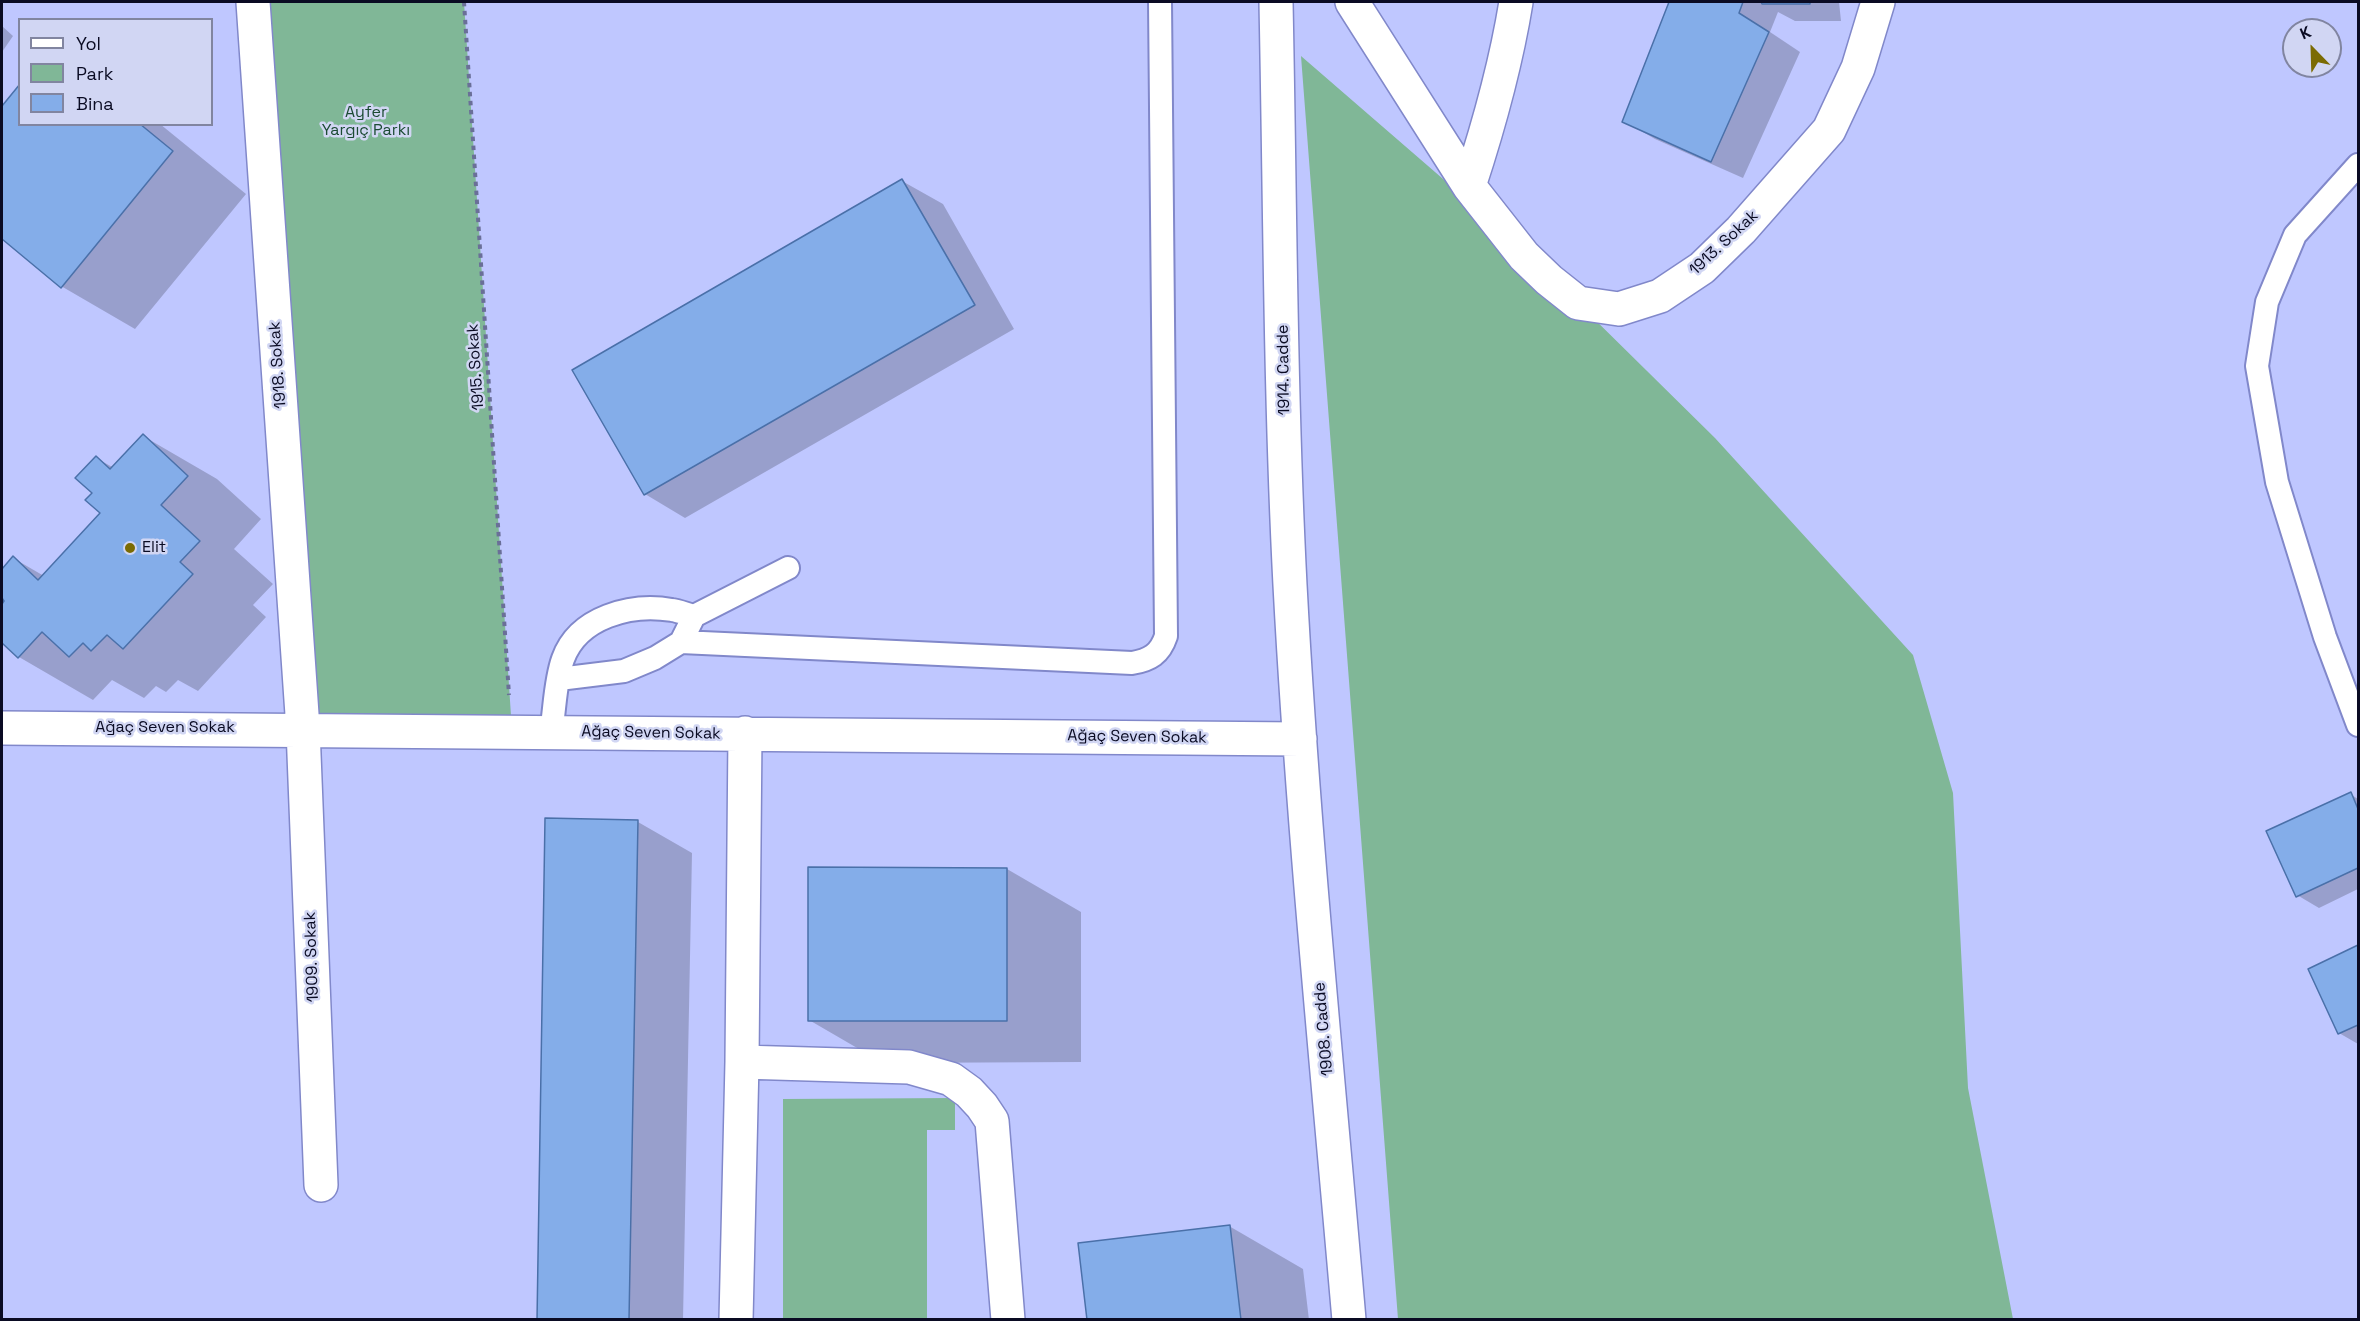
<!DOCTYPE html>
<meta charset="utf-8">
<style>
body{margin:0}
#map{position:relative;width:2360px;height:1321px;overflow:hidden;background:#bfc7ff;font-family:"Space Grotesk",sans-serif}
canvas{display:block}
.frame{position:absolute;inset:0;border:3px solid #0a0b23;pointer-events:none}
.legend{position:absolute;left:18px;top:18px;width:195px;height:108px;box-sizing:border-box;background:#d1d6f3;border:2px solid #8185a0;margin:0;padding:8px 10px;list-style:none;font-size:18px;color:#0a0b23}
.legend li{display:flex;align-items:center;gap:12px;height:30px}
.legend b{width:30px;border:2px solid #8185a0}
.north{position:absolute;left:2282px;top:18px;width:60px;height:60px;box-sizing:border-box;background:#d1d6f3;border:2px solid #8185a0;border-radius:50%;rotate:337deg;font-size:16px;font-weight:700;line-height:24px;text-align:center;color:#0a0b23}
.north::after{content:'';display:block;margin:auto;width:21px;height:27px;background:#7b6b03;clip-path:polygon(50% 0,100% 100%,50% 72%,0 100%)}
</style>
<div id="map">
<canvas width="2360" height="1321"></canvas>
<div class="frame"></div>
<ul class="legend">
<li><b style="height:8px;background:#fff"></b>Yol</li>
<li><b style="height:16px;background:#80b797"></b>Park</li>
<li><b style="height:16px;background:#84ade9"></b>Bina</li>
</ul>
<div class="north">K</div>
</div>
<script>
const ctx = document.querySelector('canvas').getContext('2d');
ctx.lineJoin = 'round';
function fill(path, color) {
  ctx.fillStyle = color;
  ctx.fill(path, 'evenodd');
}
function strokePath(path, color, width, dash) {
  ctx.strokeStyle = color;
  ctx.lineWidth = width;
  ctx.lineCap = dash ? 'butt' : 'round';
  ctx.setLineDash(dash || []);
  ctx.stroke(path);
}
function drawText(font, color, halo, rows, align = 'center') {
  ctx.font = font + ' "Space Grotesk",sans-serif';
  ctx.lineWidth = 5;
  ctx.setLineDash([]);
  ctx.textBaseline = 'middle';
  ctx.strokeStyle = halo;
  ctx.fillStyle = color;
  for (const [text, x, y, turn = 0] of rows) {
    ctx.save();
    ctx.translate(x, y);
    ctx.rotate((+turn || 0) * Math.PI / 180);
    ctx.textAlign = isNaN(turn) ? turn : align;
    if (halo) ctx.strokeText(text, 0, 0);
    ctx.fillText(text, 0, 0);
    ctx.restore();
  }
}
fill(new Path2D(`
 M253,2h211l48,729 -209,-2z
 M1301,56l201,174 76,73 137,135 198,217 40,138 15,295 45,231h-615z
 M955,1098v32h-28v189l-144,1v-221z`), '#80b797');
fill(new Path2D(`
 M1671,2h168l2,19h-46l-17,-9 -8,20 30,20 -57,126 -88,-39 -31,-18z
 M2,26l11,10 -11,16z
 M20,86v38h140l86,70 -111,135 -74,-43 -59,-48v-130z
 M902,181l41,23 71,125 -329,189 -40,-24z
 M143,436l74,43 44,40 -27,30 39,35 -20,21 13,12 -68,74 -20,-11 -12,12 -10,-6 -12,12 -32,-18 -19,20 -74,-43 -17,-16v-35l4,-5 -4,-5v-25l11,-13 31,18 58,-63 -8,-20 2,-35 18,10z
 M2350,794l8,5v90l-39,19 -22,-13z
 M638,822l54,31 -9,467h-145z
 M1007,869l74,43v150l-198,1 -74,-43z
 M2358,947v97l-19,-11 -29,-64z
 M1229,1226l74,43 6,51h-220z`), '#0003');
const building = new Path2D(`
 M1669,2h74l-4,11 30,19 -58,130 -89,-40z
 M1761,2h49v2h-48z
 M20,84v40h120l33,27 -112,137 -59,-49v-133z
 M902,179l73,126 -331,190 -72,-125z
 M143,434l45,42 -27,29 39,36 -20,21 13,12 -70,75 -16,-14 -16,16 -8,-8 -14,14 -27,-25 -24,26 -16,-15v-39l2,-3 -2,-3v-29l11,-13 25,24 62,-67 -15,-13 7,-7 -17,-15 21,-22 14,13z
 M2351,792l7,17v59l-62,29 -30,-66z
 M545,818l93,2 -9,500h-92z
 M808,867l199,1v153h-199z
 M2358,945v80l-20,9 -30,-65z
 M1230,1225l11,95h-154l-9,-77z`);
fill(building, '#84ade9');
strokePath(building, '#4a70a9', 1.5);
const service = new Path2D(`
 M2358,165l-63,70 -28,67 -10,64 20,116 48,155 33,88
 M681,642l451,21c18,-3 28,-9 34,-27l-6,-634
 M559,679l65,-8 31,-13 26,-16 13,-26 94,-48
 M551,732c4,-24 4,-51 12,-73 15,-42 68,-56 109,-49 7,1 14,4 22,6`);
const minor = new Path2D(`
 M253,2l50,727 18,456
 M1276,2c4,194 4,389 14,583 13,245 38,490 59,735
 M1352,2l117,184 55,70 25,24 29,23 41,6 41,-13 42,-28 39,-38 88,-100 29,-62 20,-66
 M1469,186c20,-61 37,-122 47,-184
 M2,728l1298,11
 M742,1062l167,5 42,12 18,13 13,14 10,15 16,199
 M736,1320l6,-258 3,-329`);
strokePath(service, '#8188ca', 26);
strokePath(minor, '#8188ca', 36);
strokePath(new Path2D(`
 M464,2l45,693`), '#6a6f98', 4, [4.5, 4.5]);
strokePath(service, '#fff', 22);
strokePath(minor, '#fff', 33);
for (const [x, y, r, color] of [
 [130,548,6,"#7b6b03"]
]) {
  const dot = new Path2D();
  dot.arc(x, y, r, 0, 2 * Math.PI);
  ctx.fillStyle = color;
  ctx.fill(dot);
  strokePath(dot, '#d1d6f3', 2);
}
drawText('16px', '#1b4b33', '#d1d6f3', [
 ["Ayfer",366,113],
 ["Yargıç Parkı",366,131]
]);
drawText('16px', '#0a0b23', '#d1d6f3', [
 ["1913. Sokak",1724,243,-43],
 ["1918. Sokak",278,365,-94],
 ["1915. Sokak",476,367,-94],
 ["1914. Cadde",1284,370,-91],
 ["Ağaç Seven Sokak",165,728],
 ["Ağaç Seven Sokak",651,733,1],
 ["Ağaç Seven Sokak",1137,737,1],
 ["1909. Sokak",312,957,-92],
 ["1908. Cadde",1324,1029,-95]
]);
drawText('16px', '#0a0b23', '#d1d6f3', [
 ["Elit",142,548]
], 'left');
</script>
